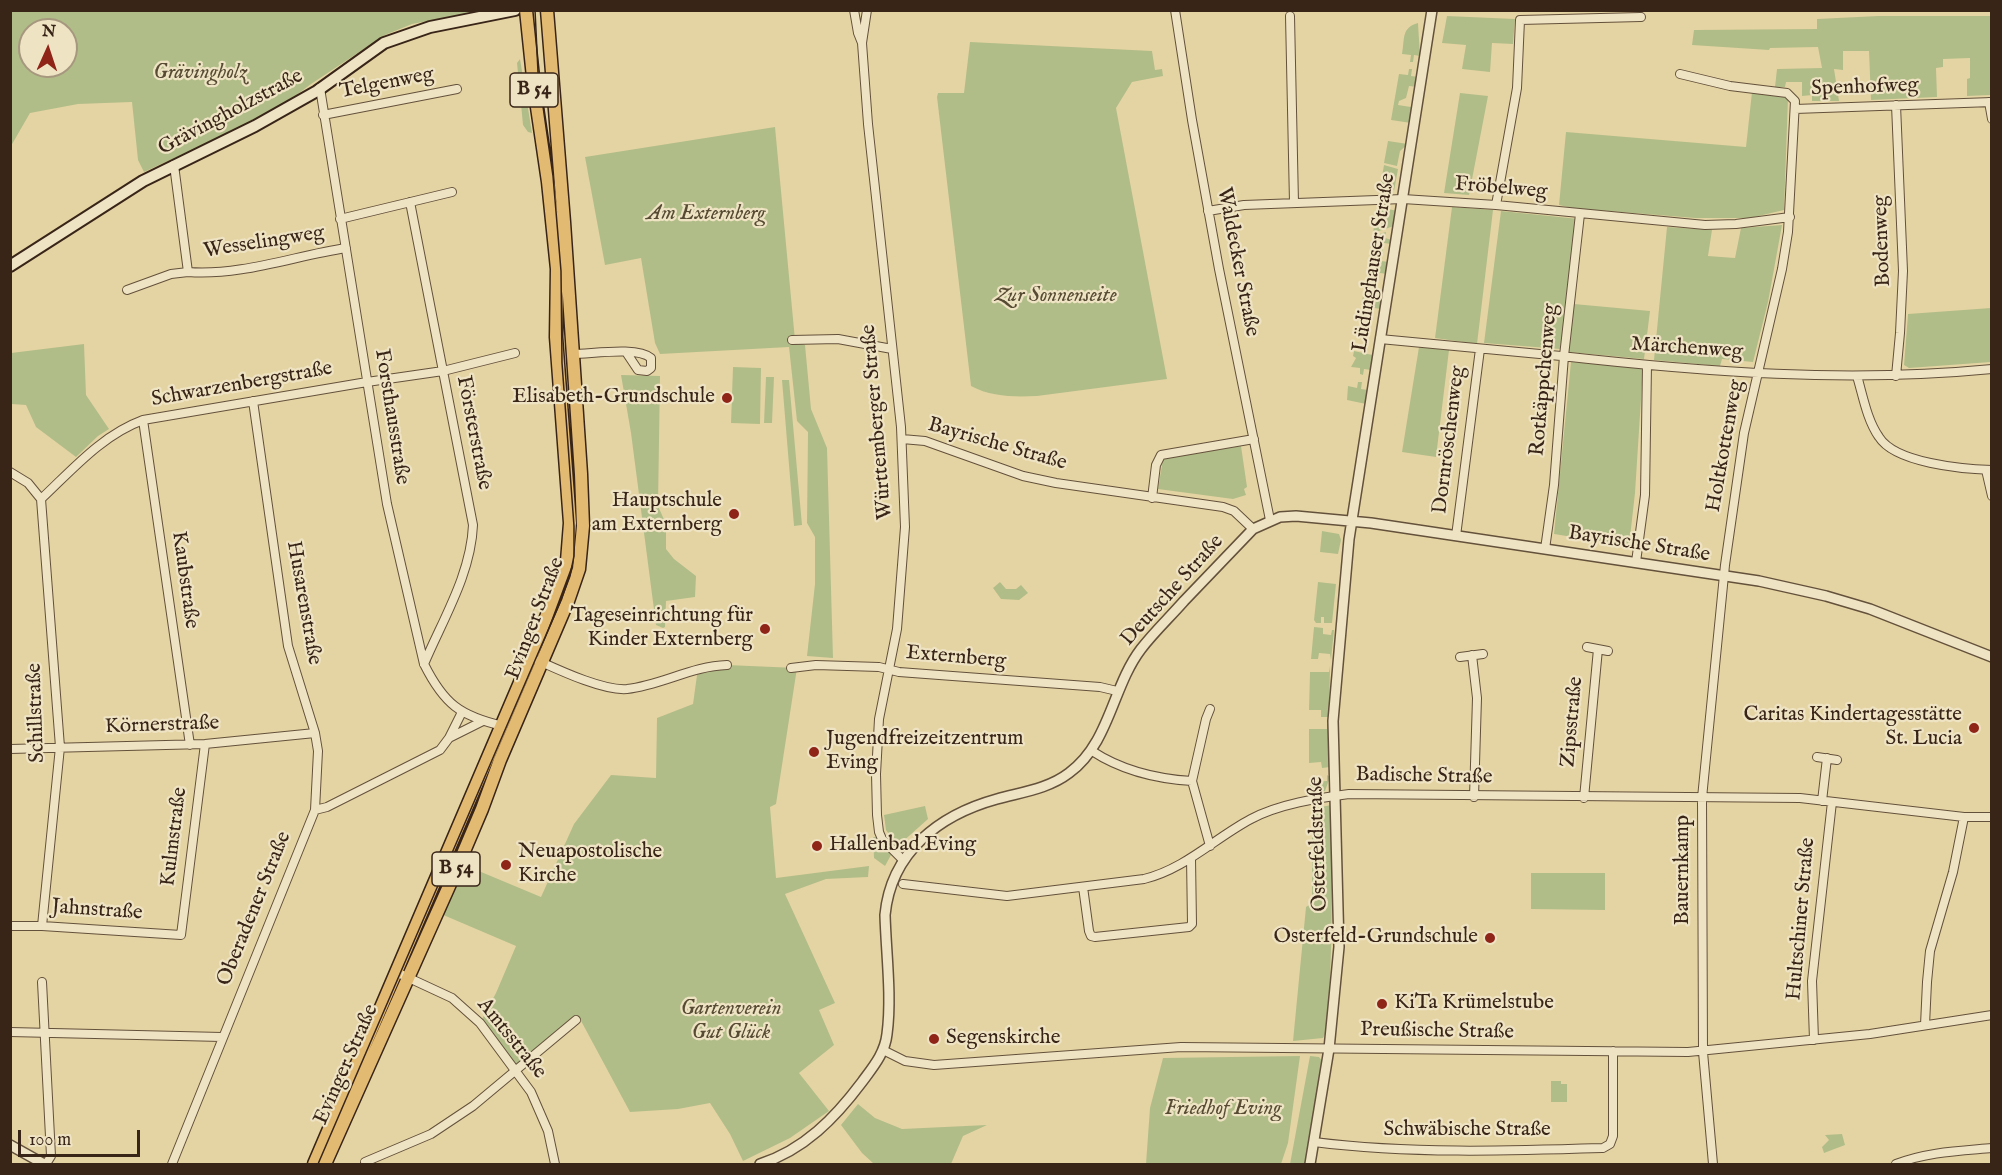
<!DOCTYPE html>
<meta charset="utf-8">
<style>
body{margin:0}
#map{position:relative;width:2002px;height:1175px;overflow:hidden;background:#e5d4a3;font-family:"IM FELL English",serif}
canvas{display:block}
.frame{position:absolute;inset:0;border:12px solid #392518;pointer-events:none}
.north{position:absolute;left:18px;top:18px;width:60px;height:60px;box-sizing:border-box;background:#eee3c3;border:2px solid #a6977f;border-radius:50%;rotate:3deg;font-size:16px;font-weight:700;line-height:24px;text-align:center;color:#392518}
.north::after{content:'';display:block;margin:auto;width:21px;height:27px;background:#8f2418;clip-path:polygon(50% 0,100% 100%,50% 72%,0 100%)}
.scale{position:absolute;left:18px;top:1130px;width:122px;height:27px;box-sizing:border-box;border:3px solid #392518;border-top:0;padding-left:8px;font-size:18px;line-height:21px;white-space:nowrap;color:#392518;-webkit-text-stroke:4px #eee3c3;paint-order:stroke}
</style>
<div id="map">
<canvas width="2002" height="1175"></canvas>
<div class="frame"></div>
<div class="north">N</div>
<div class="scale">100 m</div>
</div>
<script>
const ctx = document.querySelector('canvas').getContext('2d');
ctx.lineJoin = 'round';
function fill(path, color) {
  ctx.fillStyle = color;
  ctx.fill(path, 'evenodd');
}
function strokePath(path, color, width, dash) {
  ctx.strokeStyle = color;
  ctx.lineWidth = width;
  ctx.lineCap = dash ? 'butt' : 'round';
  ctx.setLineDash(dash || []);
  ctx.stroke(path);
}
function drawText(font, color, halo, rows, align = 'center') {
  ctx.font = font + ' "IM FELL English",serif';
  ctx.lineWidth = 4.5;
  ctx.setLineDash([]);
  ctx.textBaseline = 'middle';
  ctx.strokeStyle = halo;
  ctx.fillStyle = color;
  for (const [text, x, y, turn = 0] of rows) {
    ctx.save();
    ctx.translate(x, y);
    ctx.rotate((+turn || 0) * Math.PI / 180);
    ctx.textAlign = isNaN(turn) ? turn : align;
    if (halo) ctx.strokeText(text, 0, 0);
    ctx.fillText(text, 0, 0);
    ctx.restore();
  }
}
fill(new Path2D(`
 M10,11h469l-67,13 -27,11 -74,49 -37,28 -130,60 -6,-12 -6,-58 -54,2 -48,9 -19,33zM30,30h36v36h-36z
 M1447,16l68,3 -2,25 -21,-1 -2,29 -28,-3 4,-24 -24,-2z
 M1878,16h113v79l-24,1v-17l3,-1v-20l-27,1v8l-7,1 1,29 -66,3 -2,-49h-26v19l-9,-1 5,32h-27v-6l-10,1v-14h-16l-1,5h-10l2,-18 45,-1 -4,-21 -48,1 -1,2 -77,-5 2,-15 123,-1v-10z
 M1418,23l2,33 -6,-1 -1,7h-3l1,-7 -9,-1c3,-16 -1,-26 16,-31z
 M970,42l182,9 3,19 7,-1 1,7 -31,6 -16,26 51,271 -130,17c-23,1 -46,1 -66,-10l-34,-289 1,-4h26z
 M520,59l12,74 -4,-1 -5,-7 -6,-62z
 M1409,69h3l-1,7 8,1 -2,10 -8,-1 -3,12 -7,3 -1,4 13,2 3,-2 -3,18 -20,-3 8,-46 9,1z
 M1752,92l28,3 8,3 -4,112 -34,8h-55l-123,-10 -13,-3 7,-73 180,15z
 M1460,93l28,3 -19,99 -25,-2z
 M775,127l20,213 10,5 6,64 16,39 6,210 -26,-2 8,-72v-47l-8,-14 1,-91 -11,-11 -8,-74 -129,7 -5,-11 -14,-85 -36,7 -20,-108z
 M1388,141l20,3 -8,7 -3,15 -13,-3z
 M1384,165l14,4 -4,22 -2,-5 -12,2z
 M1380,207l17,4 -3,15 -21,7 3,-20h3z
 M1452,207l41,3 -16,134 -42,-6z
 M1501,211l78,8 -19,130 -76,-6z
 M1782,225l-14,77 -15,60 -31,-3 -2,7 -66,-6 13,-133 45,3 -4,26 27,2 6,-30z
 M1386,232l-1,6 7,2 -1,4 -7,-1 -2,11 -3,1 -2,-2 -6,2 -2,3 4,-22z
 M1382,257l-1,4 8,1 -2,12 -7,-1 -1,6h-4l1,-7 -9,-1 2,-11z
 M1374,285l3,1 -1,7 7,1 -2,15 -20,-3 3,-15 9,1z
 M1574,304l76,7 -6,48 -76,-7z
 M1991,308v54l-82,6 -5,-3 4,-51z
 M84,344l2,51 23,34 -11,7 -22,21 -40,-30 -10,-22 -15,-1v-51z
 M1364,347l4,1 -1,6 7,1 -3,15 -7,-1 -1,6 -3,-1v-6l-9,-1 5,-9 -3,-2 1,-5 9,2z
 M1419,347l30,3 -13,107 -34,-5z
 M1571,362l72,6 -8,125 -6,53 -75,-12z
 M733,367l28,1 -1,56 -29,-1z
 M621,375l39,1 -2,130 8,18v25l8,10 22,17 -1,21 -29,4 -1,26 -2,1 -7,-3 -25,-192z
 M766,377h8l-2,46h-8z
 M782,380h7l13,145 -8,1z
 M1358,382h4l-1,7 7,1 -2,14 -19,-4 1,-14 9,2z
 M1241,446l6,41 -3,2 2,6 -13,4 -75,-10 5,-30z
 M1322,531l17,3 2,6 -3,14 -18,-2z
 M1000,582l6,7h10l5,-4 7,8 -9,7 -18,-1 -8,-11z
 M1318,582l18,2 -4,39h-8v-6h-3v6h-5l-2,-3z
 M1314,627l9,1v6l8,1 1,-5h2l-3,30 -1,-6 -11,-1 -1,6h-7z
 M727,665l70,3 -21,136 -6,3 6,71 93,-12 -1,11 -42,2 -41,15 50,109 -16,7 15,35 -35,28 30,38 -39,27 -47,23 -13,-27 -20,-31 -32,6 -48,3 -50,-93 -4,1 -60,49 -36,-46 16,-30 20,-47 -75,-32 21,-50 79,33 33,-73 37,-49 45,3 1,-60 36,-14 5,-36z
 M1330,666l-1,51h-8v-7h-12l1,-38h19z
 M1327,724h2l1,43 -8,1 -1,-6 -12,1v-34h18z
 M1327,775l3,2 -5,14 -15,4v-13l17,-1z
 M1331,805c1,76 2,150 -4,226l-4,7 -30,3 13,-134 6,-4v-94z
 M925,806l3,13 -28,25h-4l-10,-14 -2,-15z
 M873,837h3l15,18 -6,11 -11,-8z
 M1531,873h74v37l-74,-1z
 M1300,1056l-12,87 -7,21h-135l4,-56 13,-50z
 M1310,1056l9,1 4,5 -17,102h-16z
 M1551,1081h10v3h6v18h-16z
 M858,1104l17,14 27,11 85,-4 -24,11 -12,28h-72l-2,-1 -3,1 -12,-11 -21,-28z
 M1842,1134l3,11 -21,8 -2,-6 7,-7 -4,-5z`), '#b1bd88');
const minor = new Path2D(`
 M854,10l4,23 4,10
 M867,10l-5,33 6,81 33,303 4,100 -8,102 -18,90 -3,55 1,41 2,17 3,7 21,21
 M1175,10l17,110 27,149 51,251
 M1290,16l4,187
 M1680,74l50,12 57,7 8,8 -7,131 -6,37 -38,164 -19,132 -23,233 1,254 10,112
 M320,88l67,416 37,160c20,40 36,52 79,62
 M1989,102l3,17
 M1795,109l197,-7
 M323,115l134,-26
 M174,165l14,107c53,4 106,-16 158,-24
 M410,202l63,323c-2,49 -30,94 -49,139
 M1496,205l21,-117 3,-68 121,-3
 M1208,211l36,-6 159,-6 93,6 209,20 31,-1 54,-7
 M340,219l112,-27
 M127,290l44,-16 17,-2
 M1380,339c60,6 121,11 181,17 143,16 287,27 431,13
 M792,340l46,-1 54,10
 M573,354c19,0 64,-8 78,4v10l-4,3 -9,-1 -12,-18
 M1857,376c6,20 10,44 22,61 16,26 83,32 113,33
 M1896,376l4,-43 3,-62 -7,-166
 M253,401l35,245 27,87 3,18 -3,59
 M143,420l47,325
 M902,439l23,2 98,35 33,7 167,24 11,4 19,18
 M1986,470l6,26
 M10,472l18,11 13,16
 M1152,498l4,-33 5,-10 93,-16
 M41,499c31,-29 61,-64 102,-79l224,-38 76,-11 72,-18
 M41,499l19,248 -18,179
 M1456,536l24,-187
 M1545,549l9,-64 10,-129 16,-142
 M1636,562l9,-67 2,-130
 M1587,647l21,4
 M1472,655l5,43 -3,99
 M1460,657l23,-3
 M539,661c22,10 65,30 88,28 35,-4 65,-23 100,-24
 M791,668l25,-3 63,2 20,5 201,15 17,4
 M1210,709l-4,10 -14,62 18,65
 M449,738l34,-17
 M10,749l195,-5 110,-11
 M1092,751c29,19 66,28 100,30
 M1817,757l20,3
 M1584,798l14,-149
 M1822,801l5,-43
 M903,884l104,12 137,-17c41,-10 71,-41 107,-60 28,-15 67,-21 98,-25l451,4 164,19h28
 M1083,887l6,44 2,5 4,1 94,-10 3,-3 -1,-66
 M10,926h32l139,9 24,-191
 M396,972l56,26 28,25 51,69 17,39 7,33
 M42,982l9,174 -5,8
 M1925,1025l2,-43 3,-31 23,-79 11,-55
 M10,1032l212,5
 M1814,1040l-2,-59 20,-179
 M883,1050l22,11 29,4 247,-18 507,5 182,-18 122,-19
 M1314,1142c96,12 192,9 289,6l7,-4 3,-8v-85
 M365,1162l66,-28 42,-28 103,-86
 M172,1164l143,-354 12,-3 113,-57 9,-12 13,-26
 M1896,1164c31,-12 63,-13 96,-16`);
const tertiary = new Path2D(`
 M10,1145l34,19
 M760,1164c44,-14 75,-46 102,-82 11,-15 23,-29 25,-48 5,-37 -1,-82 -2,-119 6,-63 54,-100 112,-116 25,-7 51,-10 72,-26 41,-30 43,-86 72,-124 13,-17 29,-32 43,-48 23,-24 46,-48 69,-72l27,-12 16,-1 75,7 388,58 67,15 44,13 122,48
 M1310,1164l19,-115 10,-102 -6,-226 16,-182 83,-529`);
const secondary = new Path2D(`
 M10,266l133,-85 112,-55 62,-35 67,-48 46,-16 85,-17`);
const primary = new Path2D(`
 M314,1164l219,-512 34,-91 3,-38 -14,-186 1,-68 -9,-87 -14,-95 -8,-77
 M325,1164l129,-289 28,-66 18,-49 68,-159 11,-32 4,-43 -2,-52 -17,-252 -17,-212`);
strokePath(minor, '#64513b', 10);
strokePath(tertiary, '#64513b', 12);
strokePath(secondary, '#392518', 14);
strokePath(primary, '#392518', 15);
strokePath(minor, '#eee3c3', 8);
strokePath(tertiary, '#eee3c3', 9);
strokePath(secondary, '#eee3c3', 10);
strokePath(primary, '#e2ba72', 12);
strokePath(new Path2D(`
 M318,1164l243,-564 9,-24 4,-20v-30l-12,-163 -1,-92 -8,-95 -15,-104 -3,-62`), '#392518', 1.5);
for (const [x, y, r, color] of [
 [727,398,6,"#8f2418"],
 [734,514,6,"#8f2418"],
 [765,629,6,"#8f2418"],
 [1974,728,6,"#8f2418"],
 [814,752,6,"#8f2418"],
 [817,846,6,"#8f2418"],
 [506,865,6,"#8f2418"],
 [1490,938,6,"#8f2418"],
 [1382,1004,6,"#8f2418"],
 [934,1039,6,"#8f2418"]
]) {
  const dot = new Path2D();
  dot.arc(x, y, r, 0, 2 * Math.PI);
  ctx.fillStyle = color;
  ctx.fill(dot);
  strokePath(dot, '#eee3c3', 2);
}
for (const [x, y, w] of [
 [534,90,48],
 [456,869,48]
]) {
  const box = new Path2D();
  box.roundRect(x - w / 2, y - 17, w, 34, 4.5);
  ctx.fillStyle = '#eee3c3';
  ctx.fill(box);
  strokePath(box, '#392518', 1.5);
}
drawText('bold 20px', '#392518', null, [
 ["B 54",534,90],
 ["B 54",456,869]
]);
drawText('italic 21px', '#574b34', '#eee3c3', [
 ["Grävingholz",200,74],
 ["Am Externberg",706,215],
 ["Zur Sonnenseite",1056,297],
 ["Gartenverein",731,1010],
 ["Gut Glück",731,1034],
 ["Friedhof Eving",1223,1110]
]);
drawText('21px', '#392518', '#eee3c3', [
 ["Telgenweg",387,84,-11],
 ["Spenhofweg",1865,88,-2],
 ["Grävingholzstraße",231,113,-28],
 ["Fröbelweg",1501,189,5],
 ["Bodenweg",1883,241,-92],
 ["Wesselingweg",264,243,-9],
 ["Waldecker Straße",1237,262,79],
 ["Lüdinghauser Straße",1375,263,-81],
 ["Märchenweg",1687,349,4],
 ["Rotkäppchenweg",1545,380,-85],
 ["Schwarzenbergstraße",242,385,-10],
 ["Forsthausstraße",391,417,81],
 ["Württemberger Straße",878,422,-95],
 ["Försterstraße",473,433,79],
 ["Dornröschenweg",1450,440,-83],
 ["Bayrische Straße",997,445,16],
 ["Holtkottenweg",1726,446,-80],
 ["Bayrische Straße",1639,545,9],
 ["Kaubstraße",184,580,82],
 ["Deutsche Straße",1173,591,-48],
 ["Husarenstraße",303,603,80],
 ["Evinger Straße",536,619,-69],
 ["Externberg",956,658,5],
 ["Schillstraße",37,713,-92],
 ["Zipsstraße",1573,722,-85],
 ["Körnerstraße",162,726,-2],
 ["Badische Straße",1424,777,1],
 ["Kulmstraße",175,837,-83],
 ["Osterfeldstraße",1319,844,-92],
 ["Bauernkamp",1684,870,-90],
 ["Oberadener Straße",255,909,-68],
 ["Jahnstraße",97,911,4],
 ["Hultschiner Straße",1802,919,-85],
 ["Preußische Straße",1437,1032,1],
 ["Amtsstraße",511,1039,51],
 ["Evinger Straße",347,1065,-66],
 ["Schwäbische Straße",1467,1131]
]);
drawText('21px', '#392518', '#eee3c3', [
 ["Elisabeth-Grundschule",715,398],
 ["Hauptschule",722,502],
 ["am Externberg",722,526],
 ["Tageseinrichtung für",753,617],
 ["Kinder Externberg",753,641],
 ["Caritas Kindertagesstätte",1962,716],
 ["St. Lucia",1962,740],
 ["Jugendfreizeitzentrum",826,740,"left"],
 ["Eving",826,764,"left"],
 ["Hallenbad Eving",829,846,"left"],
 ["Neuapostolische",518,853,"left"],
 ["Kirche",518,877,"left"],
 ["Osterfeld-Grundschule",1478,938],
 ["KiTa Krümelstube",1394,1004,"left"],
 ["Segenskirche",946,1039,"left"]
], 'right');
</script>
